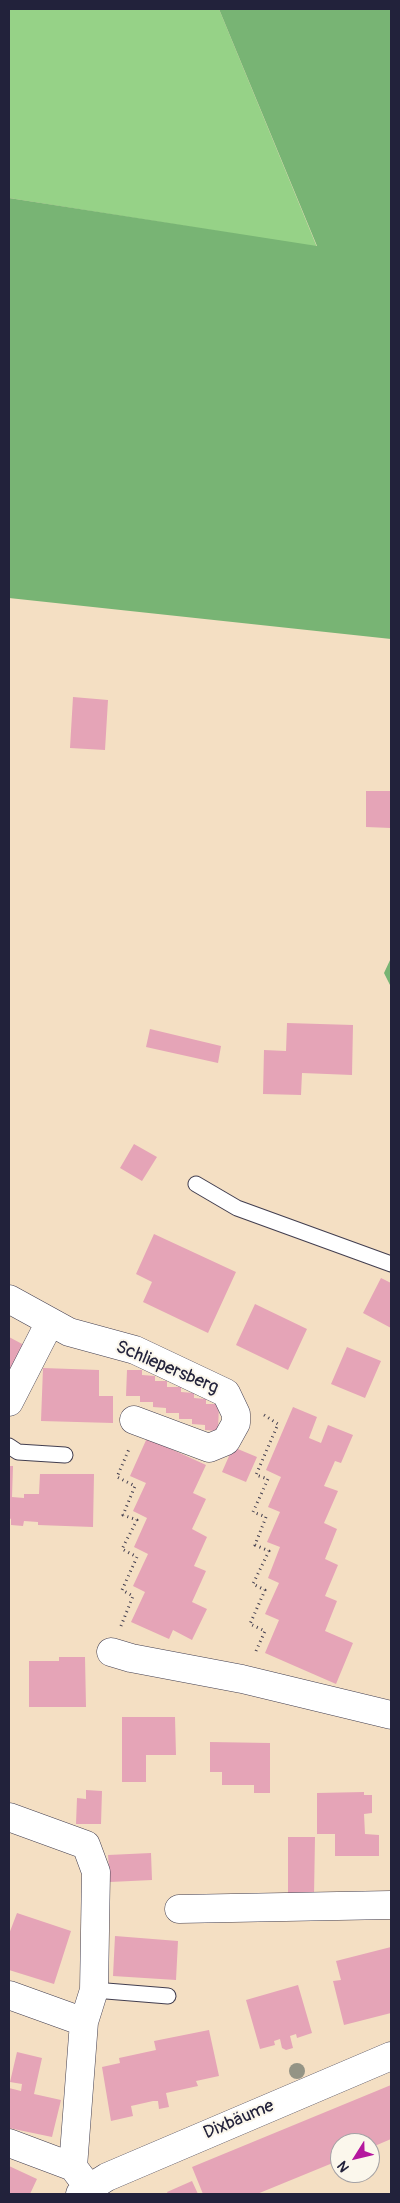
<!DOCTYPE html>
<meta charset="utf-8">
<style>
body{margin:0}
#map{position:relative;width:400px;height:2203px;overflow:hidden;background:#f4dfc3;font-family:Pangolin,sans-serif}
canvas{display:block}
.frame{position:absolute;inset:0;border:10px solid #22223b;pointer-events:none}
.north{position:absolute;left:330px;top:2133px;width:50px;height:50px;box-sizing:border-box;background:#fbf7ec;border:1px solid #a4a2a5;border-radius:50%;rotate:234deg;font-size:14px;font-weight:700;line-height:20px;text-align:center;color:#22223b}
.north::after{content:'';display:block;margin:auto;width:18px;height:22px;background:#b5179e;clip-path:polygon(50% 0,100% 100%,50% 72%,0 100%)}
</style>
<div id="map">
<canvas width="400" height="2203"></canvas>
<div class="frame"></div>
<div class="north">N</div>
</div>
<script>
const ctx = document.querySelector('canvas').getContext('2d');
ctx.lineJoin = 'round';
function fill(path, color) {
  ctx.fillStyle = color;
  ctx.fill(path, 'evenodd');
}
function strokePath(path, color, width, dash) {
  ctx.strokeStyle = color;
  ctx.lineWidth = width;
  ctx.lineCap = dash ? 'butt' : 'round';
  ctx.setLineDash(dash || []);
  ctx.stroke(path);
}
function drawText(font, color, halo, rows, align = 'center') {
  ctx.font = font + ' Pangolin,sans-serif';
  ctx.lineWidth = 4;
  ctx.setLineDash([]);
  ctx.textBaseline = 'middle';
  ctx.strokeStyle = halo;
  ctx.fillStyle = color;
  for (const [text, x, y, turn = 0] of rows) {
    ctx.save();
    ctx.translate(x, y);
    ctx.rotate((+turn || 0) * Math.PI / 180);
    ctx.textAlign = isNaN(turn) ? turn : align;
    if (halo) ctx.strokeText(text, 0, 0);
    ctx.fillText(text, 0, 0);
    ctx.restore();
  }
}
fill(new Path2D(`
 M9,9h210l98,238 -308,-49z`), '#96d287');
fill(new Path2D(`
 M219,9h172v630l-382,-41v-400l308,48z
 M391,958v29l-7,-14z`), '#78b474');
fill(new Path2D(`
 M73,697l35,3 -3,50 -35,-2z
 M366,791h25v37l-25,-1z
 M287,1023l66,2 -1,50 -50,-2 -1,22 -38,-1 1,-44 22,1z
 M150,1029l71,17 -3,17 -72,-16z
 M134,1144l23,13 -15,24 -22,-13z
 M154,1234l82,38 -28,61 -65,-31 9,-20 -16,-8z
 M381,1278l10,5v45l-28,-15z
 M255,1304l52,25 -19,41 -52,-25z
 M9,1337l15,8 -15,33z
 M347,1347l34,14 -16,37 -34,-14z
 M43,1368l56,2v26h14v27l-72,-2z
 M127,1370h15v5l13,1v5h12v6h14v5l13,1v5l12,1v5h13l-1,27 -13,-1v-5l-13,-1v-5h-13v-6h-13v-5l-13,-1v-5h-13v-6h-14z
 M293,1407l24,10 -8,21 12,5 7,-18 25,10 -12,28 -6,-2 -11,25 14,5 -14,32 13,6 -12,30 13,6 -13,31 12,5 -12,30 28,12 -17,41 -71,-31 14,-33 -14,-6 14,-31 -11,-5 12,-31 -13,-5 13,-30 -12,-5 13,-30 -15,-7z
 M147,1438l59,27 -13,28 13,6 -14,30 15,8 -13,29 12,5 -14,31 15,7 -15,31 -19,-10 -4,9 -38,-17 14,-30 -12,-6 15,-32 -14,-7 13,-29 -14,-7 13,-28 -16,-7z
 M233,1447l24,10 -11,25 -24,-10z
 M9,1466h4l-1,31 12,1v-4h15l1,-20h54l-1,53 -55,-2v-3l-14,-1 -1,5 -12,-1v-6l-2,-1z
 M59,1657h26l1,50h-57v-46h30z
 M122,1717h53l1,38h-30v27h-24z
 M210,1742l60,1v50h-16v-8h-32v-13h-12z
 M86,1790l16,1 -1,33h-25l1,-26 9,1z
 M364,1792v3h8v18l-8,1 1,20 14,1v21h-44v-22h-18v-41z
 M288,1837h27l-1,59h-26z
 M151,1853l1,27 -42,2 -2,-27z
 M17,1913l54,18 -17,53 -45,-14v-36z
 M115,1936l63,5 -2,39 -63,-4z
 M391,1947v66l-47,12 -11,-44 8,-1 -5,-19z
 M298,1985l14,48 -15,5 -1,-4 -6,2 3,12 -7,2 -4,-2 -2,-9 -6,2 1,4 -15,4 -14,-49z
 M209,2030l10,46 -23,5 2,5 -32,7 3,14 -10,2 -1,-8h-5l-22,5 2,10 -22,5 -9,-54 18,-4 -1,-5 37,-8 -2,-9z
 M17,2052l25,6 -8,36 27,6 -9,37 -43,-9v-40l12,3 1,-7 -12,-2z
 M391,2085v54l-21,9v-5h-30v17l-83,34h-54l-11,-27z
 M9,2166l28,13 -7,15h-21z
 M192,2181l6,13h-30l-1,-2z`), '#e5a4b7');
const lane = new Path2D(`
 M196,1184l41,24 154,56
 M9,1446l9,6 47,3
 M94,1990l74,6`);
const street = new Path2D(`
 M9,1299l60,33 66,18 91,43 10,21v9l-10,18 -17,7 -75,-28
 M9,1402l41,-80
 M111,1652l20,6 111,21 149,36
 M9,1817l77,28 10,27 -2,118 -10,32 -11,145 16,21
 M179,1909l212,-4
 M9,1995l75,27
 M9,2143l64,24
 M80,2194l27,-17 284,-121`);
strokePath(lane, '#423e4f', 17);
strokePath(street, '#423e4f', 29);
strokePath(new Path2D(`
 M121,1626l12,-30 -11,-6 15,-33 -15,-8 15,-29 -14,-5 12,-29 -18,-9 12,-28
 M256,1651l9,-20 -15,-7 15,-34 -12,-6 16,-33 -14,-6 11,-28 -13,-5 15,-33 -12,-4 22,-51 -14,-9`), '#423e4f', 3, [1, 4]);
strokePath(lane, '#fff', 15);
strokePath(street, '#fff', 28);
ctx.fillStyle = '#949485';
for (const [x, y] of [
 [297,2071]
]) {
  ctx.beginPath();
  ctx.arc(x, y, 8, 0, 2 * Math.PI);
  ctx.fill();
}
drawText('18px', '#22223b', '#fbf7ec', [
 ["Schliepersberg",167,1368,23],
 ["Dixbäume",239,2120,-23]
]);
</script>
